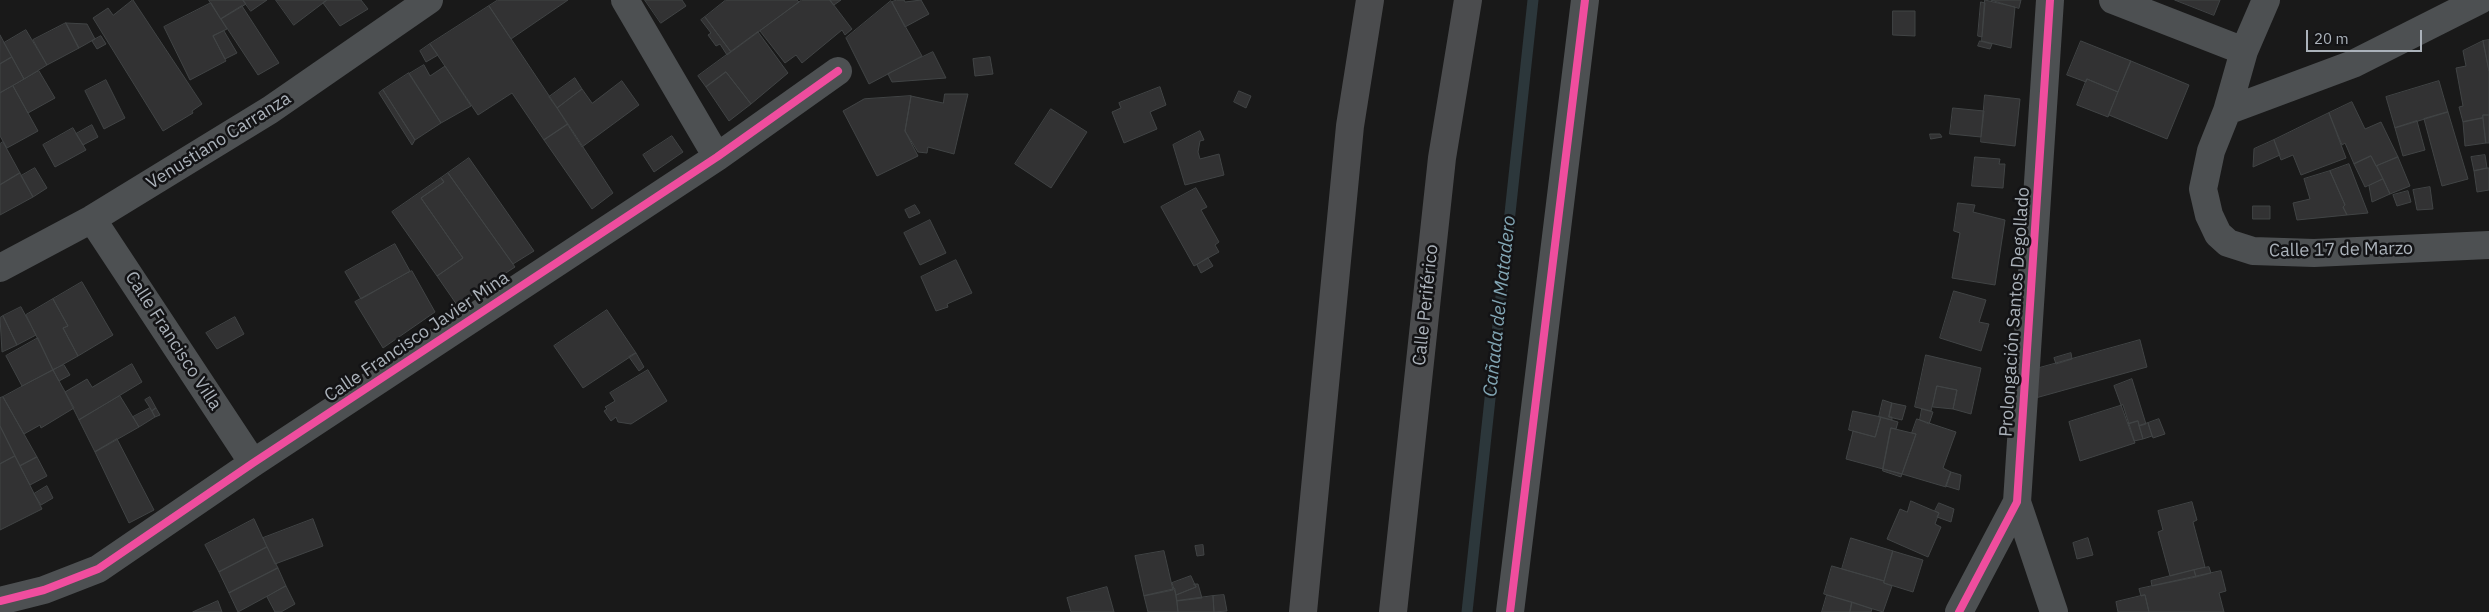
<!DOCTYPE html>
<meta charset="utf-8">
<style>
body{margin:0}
#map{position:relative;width:2489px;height:612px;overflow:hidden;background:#191919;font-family:"IBM Plex Sans",sans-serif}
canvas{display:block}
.scale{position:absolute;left:2306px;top:30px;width:116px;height:22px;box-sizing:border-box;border:2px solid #abb2ba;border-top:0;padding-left:6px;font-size:15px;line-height:18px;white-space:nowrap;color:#abb2ba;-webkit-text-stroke:4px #131315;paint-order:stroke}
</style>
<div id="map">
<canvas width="2489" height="612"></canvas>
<div class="scale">20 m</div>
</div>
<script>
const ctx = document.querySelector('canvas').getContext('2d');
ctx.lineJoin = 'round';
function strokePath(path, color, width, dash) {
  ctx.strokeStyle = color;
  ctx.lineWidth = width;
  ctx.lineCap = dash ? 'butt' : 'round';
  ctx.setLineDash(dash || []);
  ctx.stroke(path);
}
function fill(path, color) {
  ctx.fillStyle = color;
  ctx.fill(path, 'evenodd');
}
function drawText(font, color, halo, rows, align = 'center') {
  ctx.font = font + ' "IBM Plex Sans",sans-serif';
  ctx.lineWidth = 5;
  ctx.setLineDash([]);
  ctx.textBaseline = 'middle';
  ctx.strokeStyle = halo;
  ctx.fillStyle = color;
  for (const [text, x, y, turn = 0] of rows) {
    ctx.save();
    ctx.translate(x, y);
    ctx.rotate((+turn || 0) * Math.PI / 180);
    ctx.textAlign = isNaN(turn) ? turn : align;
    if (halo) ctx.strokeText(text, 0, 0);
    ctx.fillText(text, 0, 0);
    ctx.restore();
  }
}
strokePath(new Path2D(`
 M1467,612l66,-612`), '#2c373b', 11);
const building = new Path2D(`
 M133,0l69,104 -10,7 1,2 -30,18 -70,-113 15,-10 5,7z
 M209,0h34l3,4 -25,15z
 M243,0h24l-16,11z
 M276,0h51l-33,25z
 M327,0h34l7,9 -28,17 -17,-23z
 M498,0h70l-57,39 -22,-33z
 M645,0h37l4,6 -25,17z
 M726,0h71l2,2 -68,50 -26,-35z
 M802,0h28l22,29 -7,6 -3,-5 -40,33 -6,-8 -11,8 -25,-32z
 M830,0h11l-7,5z
 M897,0h7l1,2 16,-2 8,14 -24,13 -13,-25z
 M1985,0l30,7 -4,41 -29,-7z
 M1991,0h30l-2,8z
 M2175,0h45l-6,15z
 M891,1l31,55 -53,28 -23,-46z
 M1981,2l4,1 -3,34 -4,-1z
 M211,3l16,26 -14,7 13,25 -36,19 -26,-53z
 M242,6l37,57 -21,12 -37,-56z
 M489,6l79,118 -24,16 -32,-47 -34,22 -48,-71z
 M1893,11h22v25l-22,-1z
 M705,17l26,35 -4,3 -7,-11 -4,2 -8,-11 3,-2 -10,-13z
 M66,23l13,25 -32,17 -14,-25z
 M66,23l21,1 8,15 -16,9z
 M26,30l21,35 -23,14 -20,-36z
 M224,31l13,22 -12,6 -12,-23z
 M758,32l30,41 -37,31 -25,-32 -20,15 -8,-11z
 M0,35l12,22 -12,7z
 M101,36l5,8 -9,5 -5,-8z
 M2489,40v31l-6,-30z
 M1980,41l12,3 -2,5 -12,-3z
 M2081,41l50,20 -13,31 -31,-13 -1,3 -19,-7z
 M2483,41l6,30v44h-6v3l-20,4 -4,-15 4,-1 -7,-38 10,-2 -3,-15z
 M430,44l8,11 -12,7 -6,-11z
 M933,52l13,26 -54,4 -4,-8z
 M12,57l12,22 -24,14v-29z
 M990,57l3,17 -18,2 -2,-17z
 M2131,61l58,24 -22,54 -58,-24z
 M424,65l6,11 15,-10 26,40 -30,17 -32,-49z
 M39,71l16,27 -27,15 -15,-27z
 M726,72l25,32 -22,17 -23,-34z
 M409,73l32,50 -26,17 -32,-50z
 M575,78l7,11 -25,19 -8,-11z
 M2087,79l31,13 -10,25 -31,-12z
 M106,80l19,38 -21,11 -19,-38z
 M622,81l17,24 -57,42 -25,-39 25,-19 10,14z
 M2439,81l9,31 -53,16 -9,-31z
 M13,86l25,45 -31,17 -7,-12v-43z
 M1160,87l6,18 -16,7 7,17 -33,14 -12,-31 9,-4 -2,-5z
 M383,90l32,50 -3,5 -33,-52z
 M1239,91l12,5 -5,12 -12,-6z
 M945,94h23l-14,60 -26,-7 -1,6 -9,-1 -13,-21 6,-35 32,7z
 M1985,95l35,4 -5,47 -34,-4z
 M911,96l-6,35 13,25 -41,20 -34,-65 21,-12z
 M2352,102l13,27 16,-7 17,35 -22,9 -5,-10 -17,8 -9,-21 -3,2 -13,-32z
 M1953,108l31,3 -3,26 -31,-3z
 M1051,109l36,23 -36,56 -36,-24z
 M2448,112l20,67 -26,7 -18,-67z
 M2329,113l17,45 -45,17 -8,-20 -12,5 -7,-20z
 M2483,115h6v28h-3z
 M2483,118l3,25 -21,3 -2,-24z
 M2417,121l8,29 -22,6 -8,-28z
 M568,124l45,69 -21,16 -48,-69z
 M92,125l6,12 -15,8 -7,-11z
 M73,128l13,22 -31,17 -12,-22z
 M1200,131l4,9 -4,1 -2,11 2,7 19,-5 5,21 -39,10 -12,-40z
 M1930,134h10l2,3 -11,2z
 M672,136l11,16 -29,20 -11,-17z
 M2274,140l6,15 -27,12 1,-18z
 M3,142l17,31 -20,12v-41z
 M2485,155l2,13 -13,3 -3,-14z
 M2371,156l12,23 -18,8 -11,-23z
 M1975,157l25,2 -1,5h6l-2,24 -31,-2z
 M2398,157l12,29 -20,8 -13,-28z
 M469,158l65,93 -21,13 -65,-91z
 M2349,164l19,49 -21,2 -4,-8 2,-2 -15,-34z
 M35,168l12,20 -14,9 -12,-21z
 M2487,168h2v22l-12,2 -3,-21z
 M2330,171l15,34 -2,2 4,8 -50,5 -4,-17 17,-4 -6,-20z
 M20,173l13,24 -33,18v-30z
 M448,173l67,94 -58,38 -20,-29 26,-18 -42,-60 23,-16 -3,-4z
 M441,178l3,4 -23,16 42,60 -26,18 -45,-64z
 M2383,179l7,15 -18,8 -3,-16z
 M2430,187l3,22 -16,1 -4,-20z
 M1196,188l11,19 -6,3 18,32 -4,3 4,7 -25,14 -33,-59z
 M2408,191l3,11 -14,4 -4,-11z
 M1958,203l17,2 -2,7 32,8 -10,65 -43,-7 8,-45 -6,-2z
 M915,205l5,8 -11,5 -4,-8z
 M2253,206h17v13h-17z
 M930,220l16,33 -26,12 -16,-32z
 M395,244l15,27 -49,28 -16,-27z
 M1208,258l5,8 -12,7 -4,-8z
 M956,260l16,33 -25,11 1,3 -12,4 -15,-34z
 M412,271l23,41 -52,36 -28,-46z
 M82,282l31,53 -35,21 -15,-28 5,-2 -15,-27z
 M1954,291l32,9 -7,22 10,2 -8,27 -41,-13z
 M53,299l15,27 -5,2 15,28 -25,14 -27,-55z
 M21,307l15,28 -19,10 -14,-29z
 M607,310l29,43 -53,35 -29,-42z
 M3,316l14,29 -15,7 -2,-34z
 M235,317l9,17 -27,15 -11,-16z
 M38,338l15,32 -31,16 -16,-30z
 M2140,340l7,27 -115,32 -7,-27z
 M636,353l8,14 -5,4 -10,-14z
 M2071,353l1,6 -16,5 -2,-6z
 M1926,355l55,13 -10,46 -18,-5 4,-19 -20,-4 -6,25 -16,-4z
 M132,364l10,18 -63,38 -14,-28 22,-13 5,8z
 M64,365l6,10 -11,6 -6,-11z
 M53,370l21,38 -33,20 -1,-3 -16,9 -21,-37z
 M648,370l19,31 -36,23 -13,-2 -2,-5 -5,4 -7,-10 3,-2 -2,-2 10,-6 -5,-8z
 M2132,379l14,45 -7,2 -1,-5 -10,3 -14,-38z
 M1937,386l20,4 -4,19 -20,-2z
 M120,396l19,31 -44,25 -16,-32z
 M3,397l34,60 -17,9 -20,-40v-28z
 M150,397l6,11 -4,3 -7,-11z
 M1883,400l9,3 -3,14h3v3l-13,-3z
 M1892,403l14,3 -4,14 -13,-3z
 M2123,405l12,38 -55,18 -11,-39z
 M150,408l5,9 -16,10 -6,-10z
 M156,408l4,7 -5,2 -3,-6z
 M1922,409l11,3 -4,12 -9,-4z
 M1853,411l28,6 -6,20 -26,-7z
 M1881,417l17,5 -2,7 -5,-1 -8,41 -37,-10 7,-28 22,6z
 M1917,419l39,13 -13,36 8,4 -5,15 -44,-13 14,-40 -4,-1z
 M2159,419l6,15 -12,4 -5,-15z
 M2138,421l5,18 -9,2 -6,-17z
 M2148,423l4,13 -9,3 -4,-13z
 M0,426l15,30 -15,8z
 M1891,428l25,6 -14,40 -19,-5z
 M117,439l37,71 -25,13 -34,-71z
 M15,456l27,53 -42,21v-66z
 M37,457l10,19 -17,9 -10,-19z
 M1883,469l19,5 -1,3 -18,-6z
 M1951,472l10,3 -2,15 -13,-4z
 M47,486l6,12 -12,7 -7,-11z
 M1911,501l28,12 -4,11 6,3 -13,30 -41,-18 13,-30 7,3z
 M2192,502l5,18 -4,2 12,45 -35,9 -12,-44 5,-2 -5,-19z
 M1939,503l15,6 -3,13 -14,-5 2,-4 -4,-2z
 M254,519l13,28 -48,25 -14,-27z
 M313,519l10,27 -48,18 -12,-26z
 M1851,538l42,13 -9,30 -42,-12z
 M2088,538l5,17 -16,4 -4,-16z
 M1203,545l1,10 -7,1 -2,-10z
 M267,547l11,21 -49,25 -10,-21z
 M1164,551l9,39 -29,6 -9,-40z
 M1893,551l30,9 -10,32 -29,-9z
 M1832,566l52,15v2l8,3 -9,26 -59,-18z
 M2209,567l2,6 -15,4 -2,-7z
 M278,568l8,18 -48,26 -9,-19z
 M2194,570l2,7 -44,9 -1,-5z
 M2221,571l5,20 -7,2 5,19h-75l-4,-17 -4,1 -2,-7z
 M1191,576l5,11 -20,8 -4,-12z
 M1194,584h4l4,14 -25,3 -1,-6 20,-8z
 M286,586l9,18 -14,8h-6l-8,-15z
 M1107,587l7,25h-43l-4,-14z
 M1175,589l3,23h-30l-4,-16z
 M1224,595l3,16 -13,1 -1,-16z
 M1827,595l25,7 -2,10h-28z
 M2145,595l4,17h-31l-2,-10z
 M1213,596l1,16h-36l-1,-11z
 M218,601l4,11h-29z
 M1852,602l20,7 -1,3h-21z`);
fill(building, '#323233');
strokePath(building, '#414445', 1);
strokePath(new Path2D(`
 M625,0l92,157
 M2113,0l131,51
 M2266,0l-22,51 -17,60 -16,40 -8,38 6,26 9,19 10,9 25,8 61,2 175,-8
 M2227,111l126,-47 127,-64
 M92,219l161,244
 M0,268l92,-49 178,-109 159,-110
 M2017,502l37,110
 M0,601l44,-11 54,-21 155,-106 464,-306 121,-86
 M1510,612l75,-612
 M1959,612l58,-110 33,-502`), '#4d5052', 28);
strokePath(new Path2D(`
 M1303,612l47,-486 20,-126
 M1393,612l49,-454 26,-158`), '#4b4c4e', 28);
strokePath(new Path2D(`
 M0,601l44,-11 54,-21 155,-106 464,-306 121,-86
 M1510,612l75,-612
 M1959,612l58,-110 33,-502`), '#ef4d9e', 8);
drawText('18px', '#abb2ba', '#131315', [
 ["Venustiano Carranza",219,141,-32],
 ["Calle 17 de Marzo",2341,250,-1],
 ["Calle Periférico",1426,305,-84],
 ["Prolongación Santos Degollado",2015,312,-86],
 ["Calle Francisco Javier Mina",417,337,-34],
 ["Calle Francisco Villa",173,341,57]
]);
drawText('italic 19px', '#82a6b4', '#131315', [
 ["Cañada del Matadero",1500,306,-84]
]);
</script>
